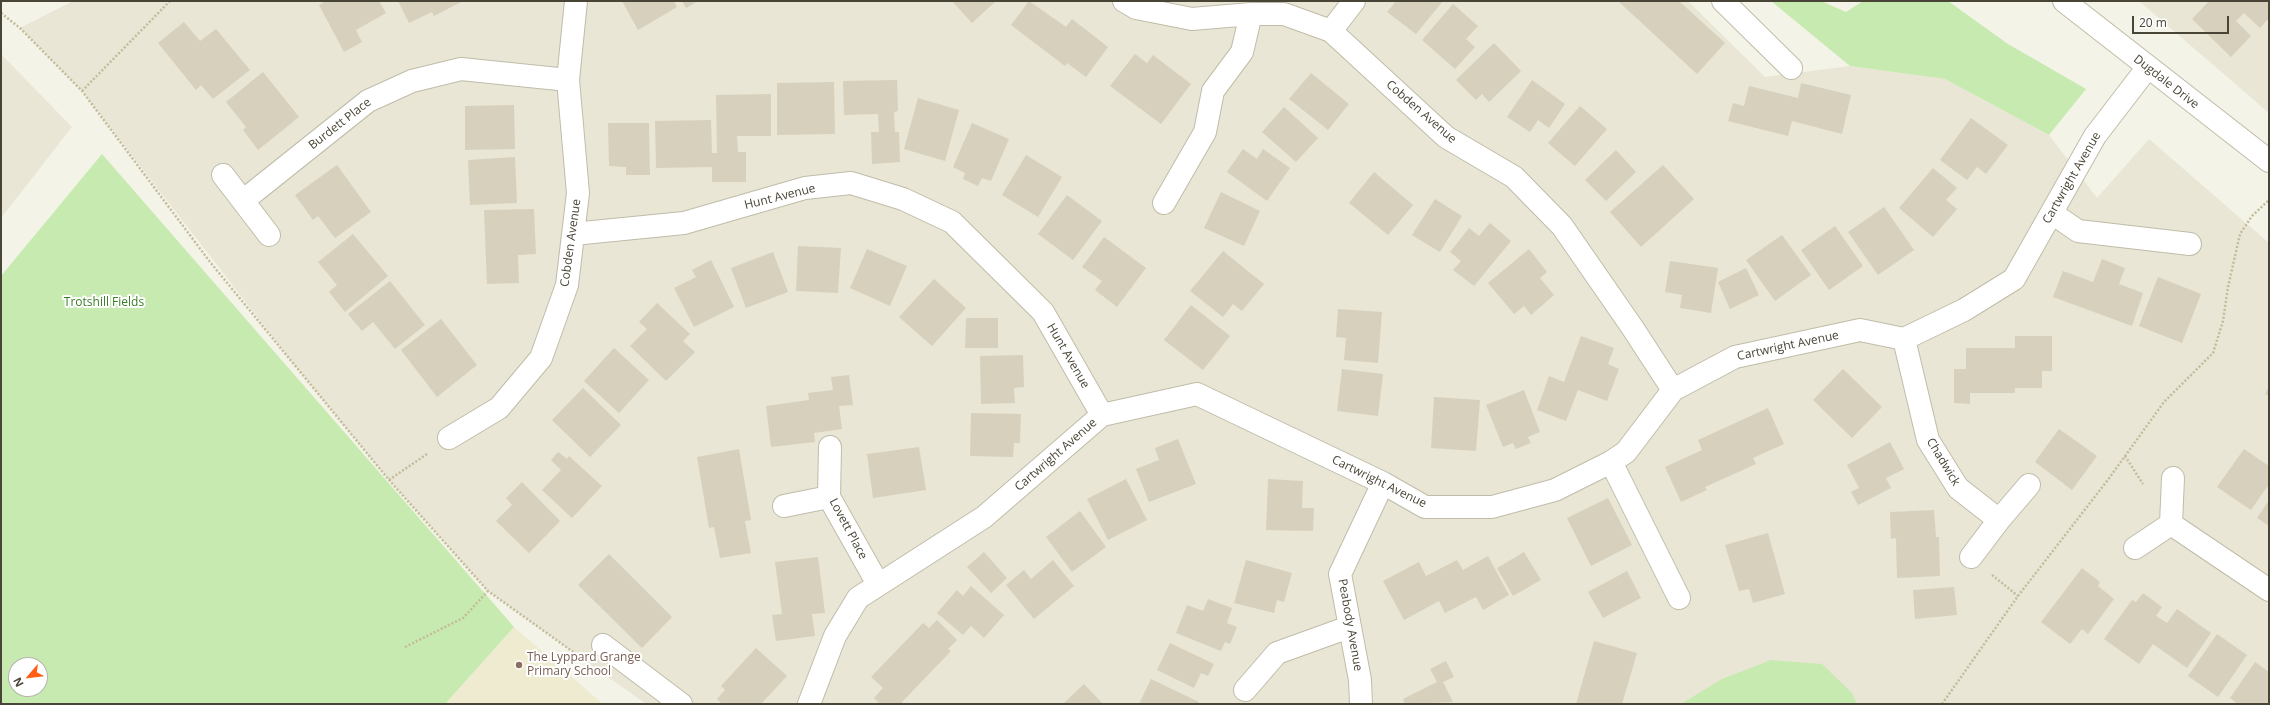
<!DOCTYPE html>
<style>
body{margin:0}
#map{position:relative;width:2270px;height:705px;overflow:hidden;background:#f4f3e7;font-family:"Open Sans",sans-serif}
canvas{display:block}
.frame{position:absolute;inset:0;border:2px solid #484436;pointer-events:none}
.north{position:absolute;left:8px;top:657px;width:40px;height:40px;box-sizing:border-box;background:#fff;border:1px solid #b6b4af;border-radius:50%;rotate:242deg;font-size:11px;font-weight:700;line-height:16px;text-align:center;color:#484436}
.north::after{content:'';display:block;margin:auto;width:14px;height:18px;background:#ff5e14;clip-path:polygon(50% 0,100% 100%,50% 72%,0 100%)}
.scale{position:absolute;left:2132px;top:16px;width:97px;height:18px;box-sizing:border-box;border:2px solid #484436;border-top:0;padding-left:5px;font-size:12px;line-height:14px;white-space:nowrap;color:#484436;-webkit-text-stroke:3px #fff;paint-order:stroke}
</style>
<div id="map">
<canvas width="2270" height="705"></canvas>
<div class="frame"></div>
<div class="north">N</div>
<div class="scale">20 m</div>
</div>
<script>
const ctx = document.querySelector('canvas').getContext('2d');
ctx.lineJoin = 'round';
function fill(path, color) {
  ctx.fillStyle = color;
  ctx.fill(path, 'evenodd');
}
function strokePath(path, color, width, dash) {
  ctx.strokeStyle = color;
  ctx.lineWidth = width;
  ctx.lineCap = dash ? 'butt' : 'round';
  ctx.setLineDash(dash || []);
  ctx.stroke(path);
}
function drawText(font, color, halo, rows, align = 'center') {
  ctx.font = font + ' "Open Sans",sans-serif';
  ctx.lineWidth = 4;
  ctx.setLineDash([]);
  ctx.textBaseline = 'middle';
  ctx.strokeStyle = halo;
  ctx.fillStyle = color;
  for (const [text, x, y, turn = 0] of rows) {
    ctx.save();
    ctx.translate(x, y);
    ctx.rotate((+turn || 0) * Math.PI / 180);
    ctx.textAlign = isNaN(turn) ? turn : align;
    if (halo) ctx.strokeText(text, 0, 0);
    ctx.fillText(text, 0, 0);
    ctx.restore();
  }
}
fill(new Path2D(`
 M73,1h1615l77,76 85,-11 95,13 104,56 48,63 52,-59 120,104v461h-1623l-158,-113 -99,-111 -93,-113 -214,-276 -62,-63z
 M2139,1h130v112z
 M1,54l71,73 -71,91z`), '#e9e6d5');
fill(new Path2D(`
 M514,627l89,77h-158z`), '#eeebd1');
fill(new Path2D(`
 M1771,1h50l25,11 17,-11h85l60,43 78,45 -37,46 -104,-56 -95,-13z
 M102,154l412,473 -69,77h-444v-428zM16,665h24v24h-24z
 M1771,660l51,4 30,29 5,11h-176l41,-25z`), '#c6eaaf');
fill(new Path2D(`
 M326,1h53l7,12 -30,17 6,12 -18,10 -25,-47z
 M398,1h65l-29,15 -2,-4 -23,11z
 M622,1h52l3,6 -39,23z
 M682,1h16l-12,7z
 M952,1h44l-24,22z
 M1029,1l37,26 6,-8 36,28 -22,30 -19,-14 -2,3 -54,-41z
 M1396,1h47l-27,33 -29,-22z
 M1618,1h61l46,42 -28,31z
 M2209,1h60v17l-9,10 -16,-15 -8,8 15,15 -20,21 -39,-38z
 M1453,4l25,22 -12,13 9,8 -20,22 -33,-29z
 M184,22l16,19 16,-12 34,41 -37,29 -12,-14 -5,5 -38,-47z
 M1494,43l27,28 -32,31 -7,-8 -6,6 -20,-20z
 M1135,54l12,9 6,-8 38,29 -30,40 -51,-38z
 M263,72l36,45 -41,33 -15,-20 3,-3 -20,-25z
 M1311,73l38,31 -21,26 -39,-31z
 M897,80l1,31 -4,1 1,20h4l1,30 -28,2 -1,-32h8l-1,-18 -34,1 -1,-34z
 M1532,80l33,24 -16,24 -11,-8 -8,12 -23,-15z
 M834,82l1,52 -58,1v-52z
 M1801,83l50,12 -9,39 -50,-13 -4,15 -60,-15 5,-18 11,3 5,-20 49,12z
 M771,94v42h-34l1,16h8v30h-34v-15l-56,1 -1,-47 56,-1 1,33h5l-1,-58z
 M918,98l41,12 -14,51 -41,-12z
 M514,105l1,44 -50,1v-44z
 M1580,106l27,23 -32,37 -27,-23z
 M1284,107l34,31 -22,24 -34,-30z
 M1971,118l37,27 -22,29 -9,-7 -10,13 -27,-20z
 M608,123h41l1,52h-24v-8l-17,-1z
 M972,123l37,16 -18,42 -9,-3 -4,8 -15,-7 2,-6 -12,-6z
 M1243,149l14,10 6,-10 27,19 -23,33 -40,-29z
 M1616,150l20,22 -30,29 -21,-21z
 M1026,155l36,22 -24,40 -36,-22z
 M515,157l2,46 -47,2 -2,-45z
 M337,165l34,47 -36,26 -17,-22 -5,4 -18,-25z
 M1663,165l31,34 -53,48 -31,-35z
 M1933,168l24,20 -11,12 11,9 -24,28 -34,-29z
 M1374,172l39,33 -25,30 -39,-32z
 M1221,192l39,19 -16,35 -40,-18z
 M1067,195l35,26 -29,39 -35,-26z
 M1435,199l27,17 -22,36 -28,-17z
 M1884,207l30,43 -36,25 -30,-43z
 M534,209l2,45 -18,1 1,28 -32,1 -3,-74z
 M1490,223l21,18 -37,45 -21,-16 8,-9 -11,-9 19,-24 10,8z
 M1835,226l28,40 -34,24 -28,-40z
 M353,234l35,42 -43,36 -16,-20 8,-7 -19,-23z
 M1782,235l29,40 -36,26 -29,-41z
 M1104,237l42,31 -29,39 -22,-17 7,-9 -20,-14z
 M798,246l43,2 -3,45 -42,-2z
 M867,249l40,17 -17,40 -40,-18z
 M1529,249l18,23 -7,6 14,17 -23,20 -7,-9 -10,8 -26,-31z
 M1223,251l41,33 -22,27 -9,-7 -10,13 -33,-26z
 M773,252l15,40 -42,16 -15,-40z
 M2102,259l23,9 -6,16 24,9 -11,33 -79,-29 10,-26 30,11z
 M711,260l23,47 -40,20 -20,-39 22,-11 -4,-7z
 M1670,261l48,7 -7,45 -31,-5 2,-13 -17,-3z
 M1746,268l13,27 -29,14 -12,-27z
 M2158,277l43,17 -19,49 -43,-17z
 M934,279l32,29 -34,38 -33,-29z
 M390,281l35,44 -30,24 -22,-27 -11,9 -14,-17z
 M657,303l33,31 -7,7 12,11 -29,29 -36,-35 17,-17 -8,-7z
 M1191,305l39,31 -27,34 -39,-30z
 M1338,309l44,3 -4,51 -34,-3 2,-22 -10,-1z
 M966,318h32v30h-33z
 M441,319l36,46 -40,32 -36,-47z
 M1581,336l33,12 -6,16 11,5 -12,32 -29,-11 -12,31 -29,-11 12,-34 15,6z
 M2015,336h37v35h-10v17h-27v5h-45v11l-16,-1v-34h12v-21h49z
 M614,348l35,32 -30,33 -35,-32z
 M1023,355l1,32 -10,1 1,15 -34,1 -1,-48z
 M1342,369l41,5 -5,42 -41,-5z
 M1843,369l39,38 -30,31 -39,-38z
 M849,375l4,30 -14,1 3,23 -28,4 1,9 -44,5 -5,-41 43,-6 -1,-7 25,-3 -2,-13z
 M2269,387v9l-4,-2z
 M583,388l38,37 -31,32 -38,-37z
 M1524,390l16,42 -12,5 3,6 -15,6 -3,-6 -10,4 -17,-42z
 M1434,397l46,3 -4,51 -45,-3z
 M1768,408l16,36 -31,14 3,6 -51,23 2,3 -26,12 -16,-35 37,-17 -4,-10z
 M971,413l50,1 -1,29h-6l-1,14 -43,-1z
 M2059,429l38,27 -25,34 -37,-28z
 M1178,439l18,45 -47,18 -13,-33 23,-9 -4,-12z
 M1890,442l14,27 -18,9 5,10 -33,17 -7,-13 8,-4 -12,-23z
 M919,447l7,43 -53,8 -6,-44z
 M739,449l12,71 -6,1 6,32 -31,5 -6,-31 -5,1 -12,-71z
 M2244,449l25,17v18l-18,26 -34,-23z
 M558,452l9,7 2,-3 33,30 -30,32 -30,-28 19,-20 -10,-10z
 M1126,479l21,41 -39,20 -21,-41z
 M1268,479l35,2 -1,27h12l-1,23 -47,-1z
 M522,482l38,39 -31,32 -33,-32 16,-16 -6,-7z
 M1608,498l24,47 -41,21 -24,-48z
 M2269,500v26l-12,-8z
 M1934,510l2,27h3l1,39 -43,2 -1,-40 -5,1 -1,-27z
 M1080,511l26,36 -34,25 -26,-35z
 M1768,533l17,61 -32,9 -4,-14 -10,2 -14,-46z
 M984,552l23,26 -16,15 -24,-26z
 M1524,552l17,28 -28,16 -16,-28z
 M609,554l63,63 -30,31 -64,-63z
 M1488,556l21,39 -26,15 -7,-13 -31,16 -6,-12 -35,19 -21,-39 36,-19 7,14 31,-16 6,10z
 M818,557l7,56 -13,1 3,22 -39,5 -4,-26 10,-1 -7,-52z
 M1053,560l21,26 -40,33 -28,-34 18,-15 7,9z
 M1246,560l46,13 -8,29 -7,-2 -3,13 -40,-10z
 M2082,568l18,14 -2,4 16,13 -26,35 -6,-5 -12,15 -29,-22z
 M1627,571l14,27 -38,20 -15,-26z
 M971,586l33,29 -20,23 -13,-12 -8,9 -26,-22 20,-23 6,6z
 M1954,587l3,28 -42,4 -2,-29z
 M2143,593l19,14 -6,9 11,7 10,-14 34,24 -24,35 -34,-24 -14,20 -35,-25 28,-39 4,2z
 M1208,599l24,9 -5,15 10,4 -7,17 -5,-2 -4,9 -45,-18 11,-28 16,6z
 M937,620l20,20 -9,9 3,2 -49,51 1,2h-23l-6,-6 9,-10 -12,-11 52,-54 6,5z
 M2217,634l30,21 -29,42 -30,-21z
 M1594,641l43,12 -15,51h-46z
 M1170,643l44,21 -6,12 -7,-3 -7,15 -37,-18z
 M756,648l31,28 -26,28h-39l-5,-5 8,-9 -4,-4z
 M1446,661l8,16 -11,5 10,20 -48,2 -2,-5 34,-17 -7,-13z
 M2255,662l14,10v32h-31l-8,-6z
 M1151,679l48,23 -1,2h-59z
 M1084,684l19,20h-40l3,-3z`), '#d7d0bc');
const minor = new Path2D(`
 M1124,1l12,7 56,11 59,-5h33l47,17 115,106 68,40 48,49 70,101 41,63
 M1723,1l68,67
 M2064,1l205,160
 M1331,31l23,-30
 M223,175l46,60
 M244,200l124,-99 44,-20 49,-12 107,11
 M1164,203l41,-71 8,-41 29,-39 9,-38
 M2052,213l26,18 112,13
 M573,234l111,-11 121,-35 46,-5 52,16 49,23 91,90 59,103
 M1904,339l24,101 30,48 41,32
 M449,438l50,-30 42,-50 26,-73 11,-92 -10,-113 8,-79
 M830,447l-1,50 49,87
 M1611,462l68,136
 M784,506l45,-9
 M2171,524l98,66
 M2135,548l36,-24 2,-46
 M1971,557l28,-37 30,-35
 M603,645l78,59
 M1245,690l32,-37 72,-26
 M809,704l26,-68 23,-38 126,-81 118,-102 95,-21 186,89 42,24h67l63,-17 56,-28 15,-10 47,-62 62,-33 125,-27 44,9 60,-29 50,-31 81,-143 53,-69
 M1361,704l-1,-24 -20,-106 43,-91`);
strokePath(minor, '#c0bca9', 24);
strokePath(new Path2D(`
 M1,13l19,15 62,63 128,171 179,218 99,111 88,63
 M82,91l88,-90
 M2125,456l18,28
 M389,480l38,-26
 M1992,575l26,21
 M405,647l58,-29 25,-27
 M1942,704l76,-108 89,-115 57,-79 49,-49 10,-32 5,-34 12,-53 12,-18 17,-16`), '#c3bb9a', 2.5, [2, 2]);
strokePath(minor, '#fff', 22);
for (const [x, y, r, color] of [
 [519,665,4,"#8d6e63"]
]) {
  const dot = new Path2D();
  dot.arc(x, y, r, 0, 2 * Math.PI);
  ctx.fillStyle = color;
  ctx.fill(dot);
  strokePath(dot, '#fff', 1.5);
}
drawText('12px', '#484436', '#fff', [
 ["Dugdale Drive",2166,82,38],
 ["Cobden Avenue",1421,112,41],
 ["Burdett Place",340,124,-38],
 ["Cartwright Avenue",2072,178,-60],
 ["Hunt Avenue",780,197,-14],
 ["Cobden Avenue",571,243,-82],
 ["Cartwright Avenue",1788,346,-12],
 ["Hunt Avenue",1068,356,60],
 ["Cartwright Avenue",1056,455,-41],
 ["Chadwick",1943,462,59],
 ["Cartwright Avenue",1379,482,26],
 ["Lovett Place",848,529,62],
 ["Peabody Avenue",1350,625,80]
]);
drawText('12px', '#397d26', '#fff', [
 ["Trotshill Fields",104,303]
]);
drawText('12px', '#785e54', '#fff', [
 ["The Lyppard Grange",527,658],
 ["Primary School",527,672]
], 'left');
</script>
